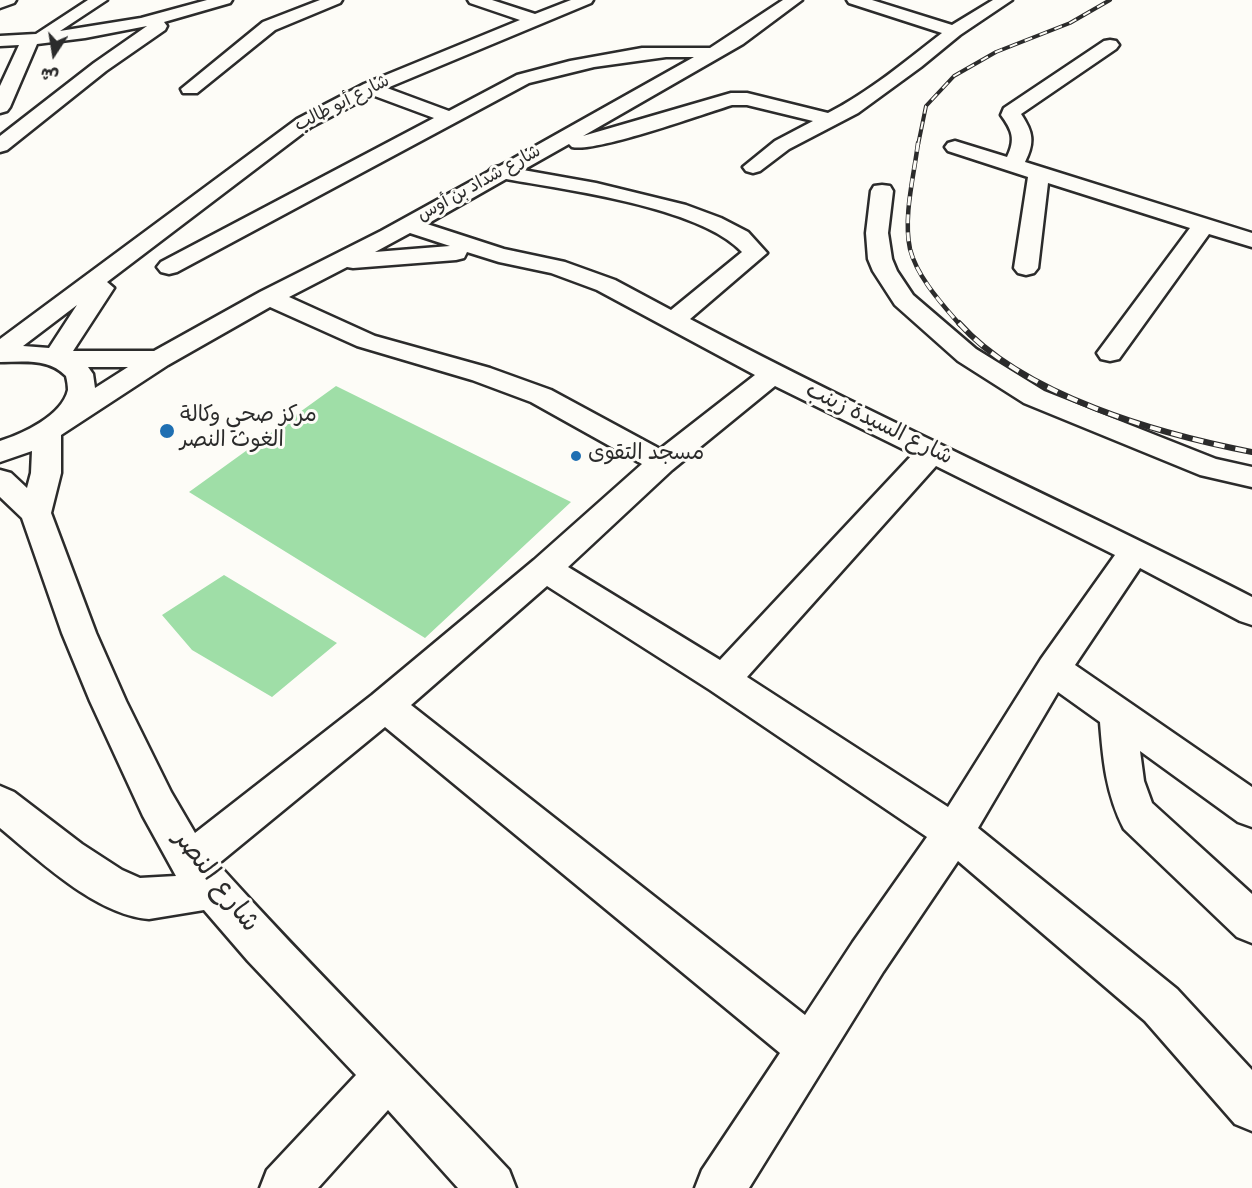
<!DOCTYPE html>
<meta charset="utf-8">
<style>
body{margin:0}
#map{position:relative;width:1252px;height:1188px;overflow:hidden;background:#fdfcf7;font-family:"Gochi Hand","Playpen Sans Arabic",sans-serif}
canvas{display:block}
.north{position:absolute;left:24px;top:24px;width:60px;height:60px;-webkit-text-stroke:4px #fdfcf7;paint-order:stroke;rotate:192deg;font-size:16px;font-weight:700;line-height:24px;text-align:center;color:#2b2b2b}
.north::after{content:'';display:block;margin:auto;width:21px;height:27px;background:#2b2b2b;clip-path:polygon(50% 0,100% 100%,50% 72%,0 100%)}
</style>
<div id="map">
<canvas width="1252" height="1188"></canvas>
<div class="north">ش</div>
</div>
<script>
const ctx = document.querySelector('canvas').getContext('2d');
ctx.lineJoin = 'round';
function fill(path, color) {
  ctx.fillStyle = color;
  ctx.fill(path, 'evenodd');
}
function strokePath(path, color, width, dash) {
  ctx.strokeStyle = color;
  ctx.lineWidth = width;
  ctx.lineCap = dash ? 'butt' : 'round';
  ctx.setLineDash(dash || []);
  ctx.stroke(path);
}
function drawText(font, color, halo, rows, align = 'center') {
  ctx.font = font + ' "Gochi Hand","Playpen Sans Arabic",sans-serif';
  ctx.lineWidth = 6;
  ctx.setLineDash([]);
  ctx.textBaseline = 'middle';
  ctx.strokeStyle = halo;
  ctx.fillStyle = color;
  for (const [text, x, y, turn = 0] of rows) {
    ctx.save();
    ctx.translate(x, y);
    ctx.rotate((+turn || 0) * Math.PI / 180);
    ctx.textAlign = isNaN(turn) ? turn : align;
    if (halo) ctx.strokeText(text, 0, 0);
    ctx.fillText(text, 0, 0);
    ctx.restore();
  }
}
fill(new Path2D(`
 M336,386l235,116 -146,136 -236,-146z
 M224,575l113,68 -65,54 -80,-47 -30,-35z`), '#9fdea7');
const minor = new Path2D(`
 M0,0h16l-2,3 -14,5z
 M88,0h19l-47,31 81,-13 66,-18h25l-2,3 -66,19 3,4 -2,4 -59,41 -99,79 -7,2v-16l94,-73 53,-37 -62,12 -48,6 -27,63 -3,4 -7,2v-27l19,-41 -19,1v-10l36,-2z
 M320,0h22l-2,3 -65,27 -78,63h-14l-2,-4 82,-67z
 M468,0h24l43,14 36,-14h22l-2,3 -204,85 62,23 68,-36 53,-14 72,-13h68l73,-48h19l-59,44 -160,92 148,-43h16l81,20c41,-21 78,-52 114,-80l-93,-30 -2,-3h25l80,25 41,-25h19l-52,35 -39,32 -63,46 -69,36 -29,22 -7,2 -7,-2 -3,-4 32,-26 38,-20 -66,-16h-15c-29,9 -137,48 -160,42l-3,-3 -46,26 73,13 90,22 35,13 27,14 19,21 -77,66c185,98 376,183 562,278v28l-12,-4 -100,-53 -65,97 177,122v40l-14,-5 -98,-71 4,30 8,22 100,91v49l-15,-6 -113,-108c-18,-35 -21,-69 -24,-107l-42,-30 -80,136 199,161 75,81v61l-17,-7 -90,-103 -187,-160 -75,111 -134,216h-54l7,-18 78,-117 -395,-326 -167,137c94,105 195,203 291,306l7,18h-58l-70,-78 -70,78h-58l7,-18 89,-95 -108,-114 -44,-51 -55,9c-53,-4 -110,-59 -149,-91v-42l14,6 68,52 40,26 18,8 36,-2 -33,-60 -53,-115 -28,-68 -40,-115 -22,-21v-27l11,3 16,15 4,-15 1,-22 -32,11v-21c22,-7 62,-25 68,-51 0,-4 -1,-10 -2,-14 -18,-18 -42,-14 -66,-14v-23l297,-220 67,-35 156,-64 -50,-17zM666,57h28l-194,109 -8,2 -4,4 -107,59 -121,61 -106,59h-81l41,-63 -7,-6 204,-155 61,-32 62,23 -273,144 -4,5 4,5 8,2 8,-2 352,-189 65,-16zM506,179c61,11 194,28 236,73l-71,58 -56,-30 -50,-18 -61,-13 -77,-25zM410,233l40,13 -75,6zM467,252l32,10 52,11 46,17 158,85 -95,74 -109,-59 -61,-22 -115,-32 -86,-39 58,-30 6,1 103,-8 8,-2zM77,305l-28,43 -26,-2zM270,307l87,39 115,34 59,22 111,62 -108,96 -162,135 -177,138 -24,-41 -45,-91 -30,-68 -45,-120 10,-40v-38l107,-70zM88,367h40l-33,21 -2,-14zM775,386l138,68 -193,206 -152,-93 104,-97zM936,466l179,89 -74,104 -93,148 -201,-130zM547,586l163,104 217,147 -74,105 -48,73 -394,-310z
 M1110,40l6,1 3,4 -3,4 -95,65c12,18 14,28 4,48l227,71v14l-43,-13 -90,125 -9,2 -9,-2 -4,-6 93,-125 -142,-45 -10,85 -4,5 -8,2 -8,-2 -4,-5 14,-91 -80,-26 -3,-4 3,-4 7,-2 52,16c9,-18 5,-27 -6,-42l3,-7 100,-67z
 M882,185l8,1 3,5 -5,42 4,26 5,12 16,24 63,54 68,42 172,68 36,8v20l-52,-12 -176,-72 -66,-42 -63,-56 -22,-34 -5,-12 -2,-26 5,-42 3,-5z`);
strokePath(minor, '#2b2b2b', 5);
fill(minor, '#fdfcf7');
const railFar2 = new Path2D(`
 M918,145l8,-39 28,-30 42,-24 74,-29 40,-23`);
const railFar1 = new Path2D(`
 M918,143c-4,33 -15,73 -8,106 7,28 32,55 50,76`);
const rail = new Path2D(`
 M959,323c65,73 200,111 293,129`);
strokePath(railFar2, '#2b2b2b', 4);
strokePath(railFar1, '#2b2b2b', 4.5);
strokePath(rail, '#2b2b2b', 6);
strokePath(railFar2, '#fdfcf7', 2, [8]);
strokePath(railFar1, '#fdfcf7', 3, [9]);
strokePath(rail, '#fdfcf7', 4, [11]);
for (const [x, y, r, color] of [
 [167,431,8,"#1f6fb2"],
 [576,456,6,"#1f6fb2"]
]) {
  const dot = new Path2D();
  dot.arc(x, y, r, 0, 2 * Math.PI);
  ctx.fillStyle = color;
  ctx.fill(dot);
  strokePath(dot, '#fdfcf7', 2);
}
drawText('18px', '#2b2b2b', '#fdfcf7', [
 ["شارع أبو طالب",343,105,-27],
 ["شارع شداد بن أوس",480,185,-29]
]);
drawText('22px', '#2b2b2b', '#fdfcf7', [
 ["مركز صحي وكالة",180,418],
 ["الغوث النصر",180,443],
 ["مسجد التقوى",588,456]
], 'left');
drawText('22px', '#2b2b2b', '#fdfcf7', [
 ["شارع السيدة زينب",878,426,26]
]);
drawText('27px', '#2b2b2b', '#fdfcf7', [
 ["شارع النصر",214,883,52]
]);
</script>
